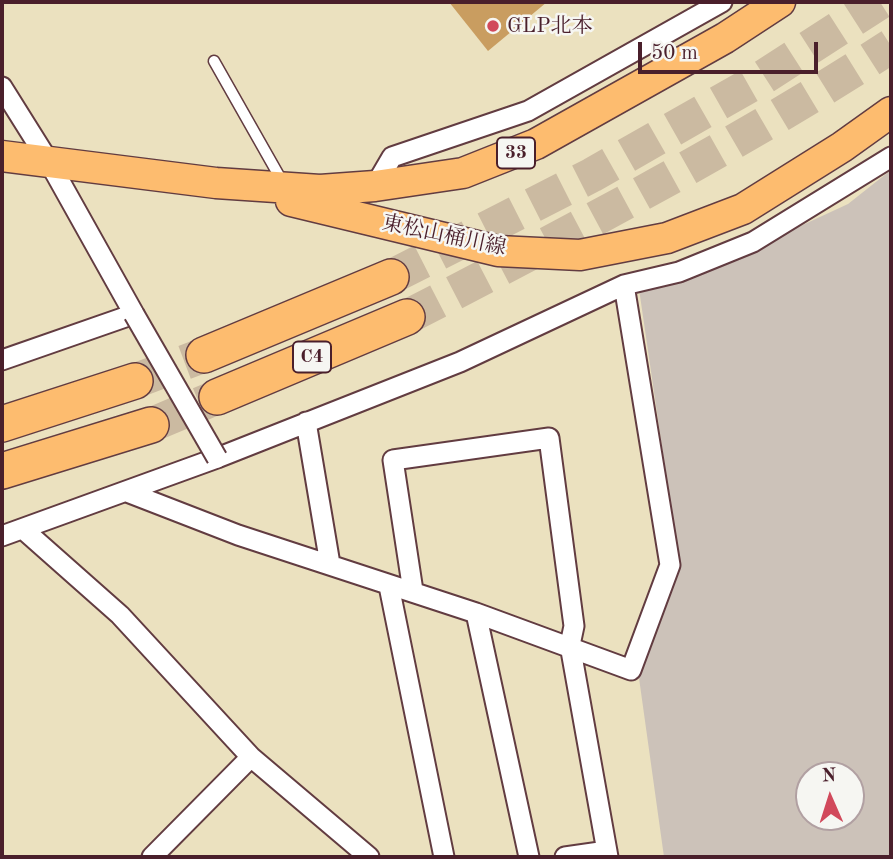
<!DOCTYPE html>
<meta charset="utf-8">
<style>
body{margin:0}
#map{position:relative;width:893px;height:859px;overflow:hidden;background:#ebe1bf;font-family:"Old Standard TT",serif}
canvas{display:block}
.frame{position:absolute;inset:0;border:4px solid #4a1f2b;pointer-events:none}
.north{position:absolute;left:795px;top:761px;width:70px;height:70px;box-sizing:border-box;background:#f6f6f2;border:2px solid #b1a0a2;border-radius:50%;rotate:357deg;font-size:19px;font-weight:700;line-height:28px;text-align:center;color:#4a1f2b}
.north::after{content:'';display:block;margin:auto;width:24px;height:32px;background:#d1495b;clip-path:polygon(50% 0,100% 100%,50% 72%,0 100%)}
.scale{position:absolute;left:638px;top:42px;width:180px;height:32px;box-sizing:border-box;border:4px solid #4a1f2b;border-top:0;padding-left:9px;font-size:21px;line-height:24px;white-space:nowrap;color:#4a1f2b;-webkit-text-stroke:5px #f6f6f2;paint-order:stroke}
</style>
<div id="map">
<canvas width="893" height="859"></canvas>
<div class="frame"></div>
<div class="north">N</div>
<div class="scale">50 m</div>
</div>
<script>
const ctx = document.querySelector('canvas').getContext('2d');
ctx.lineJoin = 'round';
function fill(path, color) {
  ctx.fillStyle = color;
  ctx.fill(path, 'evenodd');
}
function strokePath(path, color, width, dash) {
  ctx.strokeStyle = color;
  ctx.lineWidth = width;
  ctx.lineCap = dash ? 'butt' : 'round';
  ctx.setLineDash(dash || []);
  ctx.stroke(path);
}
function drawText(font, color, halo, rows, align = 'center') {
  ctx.font = font + ' "Old Standard TT","Noto Serif JP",serif';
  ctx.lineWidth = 5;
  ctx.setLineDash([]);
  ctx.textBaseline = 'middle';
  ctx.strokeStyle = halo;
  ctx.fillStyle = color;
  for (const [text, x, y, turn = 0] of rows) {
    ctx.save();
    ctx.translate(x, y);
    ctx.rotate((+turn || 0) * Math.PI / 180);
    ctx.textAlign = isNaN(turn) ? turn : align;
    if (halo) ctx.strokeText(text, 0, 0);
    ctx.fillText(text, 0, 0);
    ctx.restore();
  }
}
fill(new Path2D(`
 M891,170v687h-227l-25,-179 40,-114 -41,-282 89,-22 121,-56zM809,775h42v42h-42z`), '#ccc2b9');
fill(new Path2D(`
 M449,2h98l-59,49z`), '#c99d60');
strokePath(new Path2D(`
 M391,277l201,-102 167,-95 121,-78
 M407,317c165,-85 328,-170 484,-271
 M135,381l69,-26
 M151,425l66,-28`), '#cbbaa1', 35, [35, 18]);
const lane = new Path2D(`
 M214,61l68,120`);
const street = new Path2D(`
 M2,87l47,75 85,152 -132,46
 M375,186l17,-29 136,-46 194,-109
 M306,422l24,142
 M127,492l111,43 238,78 155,57 39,-105 -46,-280
 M24,530l96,85 131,142 118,100
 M2,536l215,-78 243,-96 164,-77 55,-13 74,-30 138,-85
 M389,586l55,271
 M413,591l-20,-131 156,-22 25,188 -4,19 38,212
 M476,613l53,244
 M152,857l99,-100
 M565,857l42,-6`);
const primary = new Path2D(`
 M2,156l214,27 104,7 55,-4 88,-13 73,-29 189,-106 55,-36
 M291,201l207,50 82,4 87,-17 76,-29 99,-62 49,-35`);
const highway = new Path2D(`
 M204,355l187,-78
 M217,397l190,-80
 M2,424l133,-43
 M2,471l149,-46`);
strokePath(lane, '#623c41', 13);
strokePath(street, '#623c41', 23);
strokePath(primary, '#623c41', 33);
strokePath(highway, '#623c41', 38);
strokePath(lane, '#fff', 10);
strokePath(street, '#fff', 19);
strokePath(primary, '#fdbc6f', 30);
strokePath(highway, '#fdbc6f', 35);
const streetBridge = new Path2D(`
 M134,314l83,144`);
strokePath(streetBridge, '#623c41', 23, []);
strokePath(streetBridge, '#fff', 19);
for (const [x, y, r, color] of [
 [493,26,7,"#d1495b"]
]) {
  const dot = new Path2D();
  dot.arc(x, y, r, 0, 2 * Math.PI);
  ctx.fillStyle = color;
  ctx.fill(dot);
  strokePath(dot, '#f6f6f2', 2.5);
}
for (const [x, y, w] of [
 [516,153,38],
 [312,357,38]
]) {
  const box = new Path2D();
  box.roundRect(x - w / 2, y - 15.5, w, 31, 5);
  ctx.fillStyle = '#f6f6f2';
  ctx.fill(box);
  strokePath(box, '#4a1f2b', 2);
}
drawText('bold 19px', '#4a1f2b', null, [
 ["33",516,153],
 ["C4",312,357]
]);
drawText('21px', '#4a1f2b', '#f6f6f2', [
 ["GLP北本",507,26]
], 'left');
drawText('21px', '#4a1f2b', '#f6f6f2', [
 ["東松山桶川線",444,236,12]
]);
</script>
